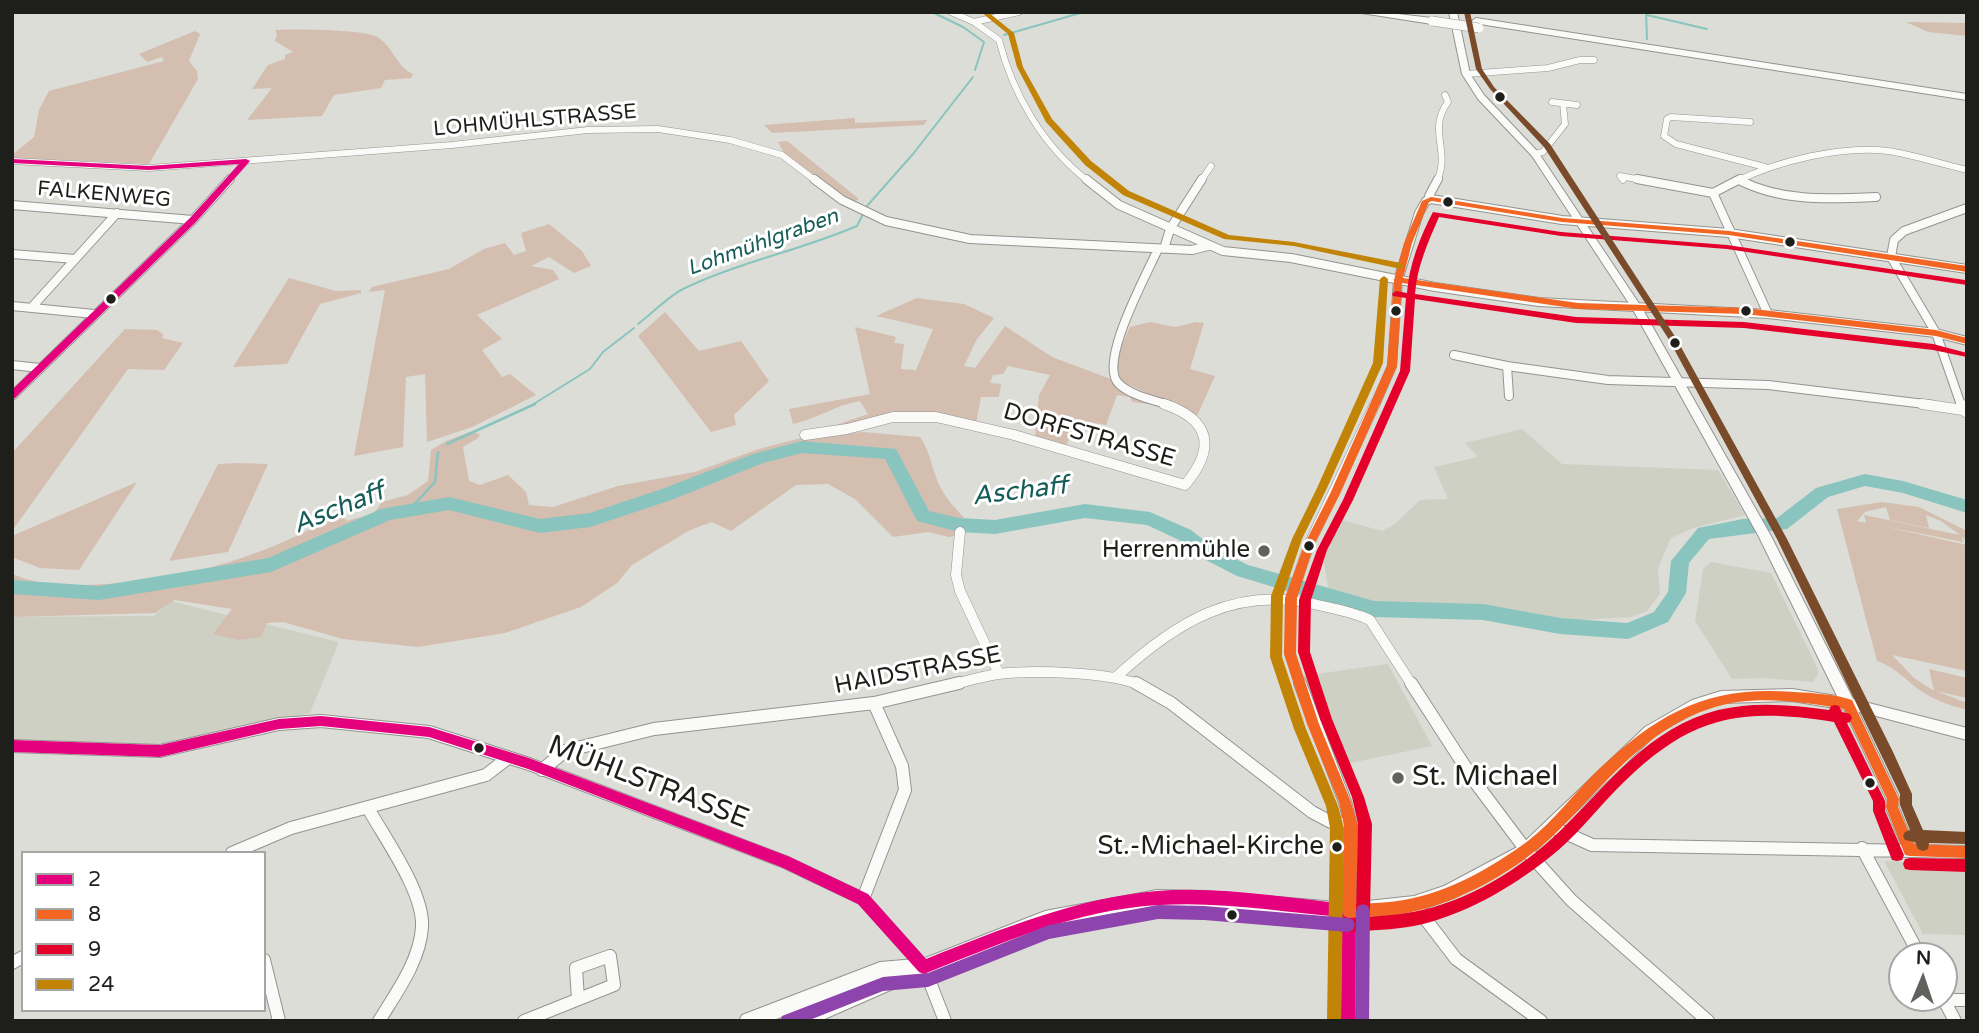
<!DOCTYPE html>
<meta charset="utf-8">
<style>
body{margin:0}
#map{position:relative;width:1979px;height:1033px;overflow:hidden;background:#dcddd7;font-family:"Varela Round",sans-serif}
canvas{display:block}
.frame{position:absolute;inset:0;border:14px solid #1e1f1b;pointer-events:none}
.legend{position:absolute;left:21px;top:851px;width:245px;height:161px;box-sizing:border-box;background:#fff;border:2px solid #a5a5a4;margin:0;padding:9px 12px;list-style:none;font-size:21px;color:#1e1f1b}
.legend li{display:flex;align-items:center;gap:14px;height:35px}
.legend b{width:35px;border:2px solid #a5a5a4}
.north{position:absolute;left:1888px;top:942px;width:70px;height:70px;box-sizing:border-box;background:#fff;border:2px solid #a5a5a4;border-radius:50%;rotate:2deg;font-size:19px;font-weight:700;line-height:28px;text-align:center;color:#1e1f1b}
.north::after{content:'';display:block;margin:auto;width:24px;height:32px;background:#60625d;clip-path:polygon(50% 0,100% 100%,50% 72%,0 100%)}
</style>
<div id="map">
<canvas width="1979" height="1033"></canvas>
<div class="frame"></div>
<ul class="legend">
<li><b style="height:9px;background:#e5007d"></b>2</li>
<li><b style="height:9px;background:#f26522"></b>8</li>
<li><b style="height:9px;background:#e4002b"></b>9</li>
<li><b style="height:9px;background:#c18407"></b>24</li>
</ul>
<div class="north">N</div>
</div>
<script>
const ctx = document.querySelector('canvas').getContext('2d');
ctx.lineJoin = 'round';
function fill(path, color) {
  ctx.fillStyle = color;
  ctx.fill(path, 'evenodd');
}
function strokePath(path, color, width, dash) {
  ctx.strokeStyle = color;
  ctx.lineWidth = width;
  ctx.lineCap = dash ? 'butt' : 'round';
  ctx.setLineDash(dash || []);
  ctx.stroke(path);
}
function drawText(font, color, halo, rows, align = 'center') {
  ctx.font = font + ' "Varela Round",sans-serif';
  ctx.lineWidth = 6;
  ctx.setLineDash([]);
  ctx.textBaseline = 'middle';
  ctx.strokeStyle = halo;
  ctx.fillStyle = color;
  for (const [text, x, y, turn = 0] of rows) {
    ctx.save();
    ctx.translate(x, y);
    ctx.rotate((+turn || 0) * Math.PI / 180);
    ctx.textAlign = isNaN(turn) ? turn : align;
    if (halo) ctx.strokeText(text, 0, 0);
    ctx.fillText(text, 0, 0);
    ctx.restore();
  }
}
fill(new Path2D(`
 M1522,429l40,35 156,6 27,45 -51,13 -23,10 -13,30 2,26 -13,17 -15,6 -74,4 -70,-12 -2,-3 -107,2 -50,-15 -5,-30 11,-45 47,13 13,-7 25,-24 28,-1 -14,-32 44,-10 -13,-14z
 M1711,562l60,11 46,94 1,7 -5,8 -49,-4 -32,1 -37,-58 8,-52z
 M170,601l169,41 -29,71 -145,41 -153,-3v-134l142,-1z
 M1388,664l44,82 -96,20 -34,-90z
 M1884,861l83,3v75l-3,-4 -41,-1z`), '#cdd0c3');
fill(new Path2D(`
 M1906,22l61,1v13l-39,-4z
 M275,30c18,-1 92,-1 104,8 15,11 18,29 34,36l-2,4 -26,2 -4,8 -47,7 -12,21 -75,4 25,-32 -20,1 16,-24 17,-6v-4l8,-3 -18,-11 2,-7z
 M195,31l5,3 -11,27 8,10 1,8 -49,85 -134,-6 -3,-3 22,-18 5,-27 10,-19 115,-30 -2,-4 -15,5 -8,-8z
 M855,118v5l72,-3 -3,5 -152,8 -8,-8z
 M787,141l72,58 -5,3 -8,-4 -62,-45 -6,-11z
 M549,224l33,27 9,15 -17,7 -25,-16 -18,9 22,4 6,9 -82,36 25,24 -20,11 20,27 8,-3 26,21 -64,32 -45,15 -2,-68 -19,3 -3,70 -49,9 31,-166 -16,2 3,-5 77,-18 35,-20 21,-6 9,12 12,-4 -5,-18z
 M289,278l47,13 25,-1v3l-41,11 -33,60 -54,3z
 M917,298l47,6 30,14 -17,21 -13,27 11,2 30,-42 47,31 56,21 37,20 3,6 -16,-2 -2,-5 -13,-2 -11,30 -29,-5 -11,26 -31,-8 4,-43 11,-20 -42,-9 -5,8 -10,1 -3,8 11,1 -2,13h-18l-5,27c-46,-11 -100,-3 -146,3l38,-13 -8,-13c-25,4 -43,18 -67,23l-4,-15 81,-15 -15,-67 41,10 -2,6 10,1 -3,25 15,1 17,-41 -57,-13z
 M665,312l34,39 42,-10 28,40 -35,34 2,10 -25,7 -73,-96z
 M1150,322l25,5 21,-5 8,1 -14,46 25,7 -18,40 -74,-34c-15,-15 0,-39 7,-55z
 M125,329l32,1 6,4 -1,4 21,5 -19,27 -36,-1 -116,162v-78z
 M470,432l10,2 -2,4 -15,9 6,34 11,4 28,-10 18,17 3,13 24,2 65,-21 77,-14 64,-23 42,-11 62,-6 57,5c9,13 10,23 15,37 5,19 20,34 33,48l-4,12 -15,3 -21,-5 -35,5 -38,-38 -27,-15 -32,1 -65,46 -19,-9 -22,8 -58,35 -15,18 -36,24 -76,26 -87,14 -75,-8 -60,-17 -16,1 -6,14 -23,3 -25,-6 19,-25 -57,-9 -20,13 -143,4v-43c31,13 63,12 95,10 83,-5 163,-29 234,-72l5,9 27,-7 9,-12 26,-7 20,-14 3,-31 15,-9z
 M239,463l29,1 -40,88 -59,9 49,-97z
 M137,482l-58,88 -39,-2 -28,-11v-21z
 M1882,502l37,5 48,24v10l-5,-4 1,5 -81,-16 85,19v126l-75,-16 22,23 20,13 -5,-22 38,9v20l-31,-7 31,12v7c-15,-4 -30,-9 -43,-17 -17,-11 -28,-26 -47,-32l-40,-152zM1886,507l4,13 39,8 -3,-13 15,6 19,14 -96,-20 2,8 -9,-2 8,-9z`), '#d4beb0');
strokePath(new Path2D(`
 M932,12l31,15 21,15
 M1646,12l1,27
 M1647,15l60,14
 M1004,35l80,-23
 M975,70l9,-28
 M867,206l46,-52 60,-77
 M638,324c15,-11 30,-28 47,-36 55,-26 116,-38 172,-62l6,-12
 M532,405l58,-36 13,-17 31,-24`), '#89c4be', 2);
strokePath(new Path2D(`
 M447,444l88,-40
 M409,510l26,-28 3,-30`), '#89c4be', 2.5);
fill(new Path2D(`
 M802,441l94,8 33,62 30,7 36,2 90,-16 65,8 41,18 23,18 34,17 126,36 109,3 77,14 67,5 27,-11 14,-20 3,-31 27,-33 45,-9 34,-1 39,-30 49,-14 38,7 64,19v13l-64,-20 -38,-7 -37,11 -41,32 -78,10 -20,24 -3,30 -18,29 -40,17 -68,-5 -77,-14 -109,-3 -137,-41 -35,-18 -23,-18 -32,-15 -62,-7 -90,16 -36,-2 -42,-11 -32,-62 -83,-6 -39,10 -89,36 -84,28 -50,6 -91,-23 -59,10 -119,52 -172,28 -87,-6v-14l87,6 169,-28 113,-49 68,-12 91,22 50,-6 72,-24 91,-35z`), '#89c4be');
const minorFar3 = new Path2D(`
 M951,12l23,10 25,18c14,55 44,106 89,141
 M974,22l45,-10
 M1466,74l82,-6 32,-8h14
 M1552,102l25,3
 M1750,122l-79,-5 -4,2 -3,17 12,8 89,23
 M1535,154l8,-2 22,-28 -2,-20
 M12,161l137,7 303,-23 136,-15 70,-1 72,11 52,15 34,26
 M1623,180l-3,-4 27,5
 M228,181l18,-20
 M1201,181l10,-15
 M1437,181c14,-30 -10,-51 11,-79l-3,-7
 M1737,181c41,-20 105,-36 151,-30 27,4 53,13 79,19`);
const minorFar2 = new Path2D(`
 M814,179l28,21 44,21 84,18 222,11 16,-4
 M1086,179l33,26 104,46 68,7 144,29 104,15 229,12 168,19 31,8
 M1637,179l76,14
 M1740,179l-27,14 55,121
 M1739,180c43,22 90,19 137,17
 M1431,199l131,21 167,13 238,36
 M12,205l181,15
 M1158,249c-11,25 -61,115 -39,135 13,12 35,16 50,21
 M1164,249l6,-20 32,-50
 M12,254l63,5
 M12,306l82,8
 M32,307l85,-94
 M1454,355l53,11 101,14 160,5 165,20
 M12,365l28,3
 M1507,366l2,30
 M12,396l181,-176 37,-41
 M1375,405l17,-39 6,-86 21,-67 7,-12 5,-2 -2,-3 9,-17
 M1961,405l-25,-72 -45,-76 3,-17 10,-9 63,-23`);
const minorFar1 = new Path2D(`
 M1922,404l41,6 4,3
 M1961,404l2,6
 M805,435l42,-6 46,-12h43l78,18 171,50c31,-37 26,-65 -21,-81
 M960,532l-4,43 4,16 39,83
 M1116,677c60,-55 119,-92 202,-72 18,4 36,7 52,15l42,65
 M951,685c16,-4 32,-9 48,-11 35,-4 110,-2 141,11
 M1300,685l-10,-31 1,-56 18,-53 66,-141`);
const minor = new Path2D(`
 M1136,683l35,20 141,109 19,10 20,4
 M1300,683l45,119 6,24 -3,195
 M1411,683l64,99 51,68 45,50 137,121
 M1848,704l45,95 -1,8 18,43
 M12,746l148,5 119,-27 42,-3 108,11 100,32 256,98 78,37 61,68 21,54
 M542,770l23,-19 89,-22 220,-26 85,-20
 M368,808c17,31 56,84 54,119 -2,34 -26,66 -43,94
 M1552,827l40,18 375,7
 M1862,848l58,108
 M232,853l59,-25 195,-53 22,-17
 M863,899l42,-109 -3,-24 -28,-63
 M1414,904l42,55 85,62
 M264,960l15,61
 M12,963l11,-6
 M1943,998l12,23
 M1943,1000h24
 M524,1021l90,-36 -4,-29 -34,12 2,31`);
const major = new Path2D(`
 M1449,12h8l13,62 14,21 54,57 104,156 129,228 82,163 114,29v12l-102,-27 -73,-12 -71,2 -20,6 -46,26 -124,120 -77,43 -40,14 -65,7 -144,-12 -48,-1 -47,8 -65,13 -118,47 -107,47h-30l3,-6 66,-28 -88,34h-32l3,-6 138,-53 36,-3 4,1 125,-49 112,-21 48,1 144,12 65,-7 30,-10 77,-41 124,-118 47,-27 29,-9 71,-2 45,7 -78,-159 -127,-229 -100,-152 -54,-57 -16,-25z`);
const highway = new Path2D(`
 M1355,12h26l51,6 4,3 -4,3z
 M1476,18l491,76v6l-494,-77 -1,-2z`);
strokePath(minorFar3, '#939490', 7);
strokePath(minorFar2, '#939490', 10);
strokePath(minorFar1, '#939490', 11);
strokePath(minor, '#939490', 14);
strokePath(major, '#939490', 2);
strokePath(highway, '#939490', 2);
strokePath(minorFar3, '#fafaf9', 6);
strokePath(minorFar2, '#fafaf9', 8);
strokePath(minorFar1, '#fafaf9', 10);
strokePath(minor, '#fafaf9', 12);
fill(major, '#fafaf9');
fill(highway, '#fafaf9');
const highwayBridge = new Path2D(`
 M1432,21l47,7`);
strokePath(highwayBridge, '#939490', 10, []);
strokePath(highwayBridge, '#fafaf9', 9);
fill(new Path2D(`
 M12,159l137,7 97,-7 4,2 -54,61 -181,176 -3,1v-9l178,-172 49,-54 -90,6 -137,-7z
 M321,716l108,11 100,31 261,99 78,37 58,65c75,-30 150,-61 231,-68 64,-5 128,7 192,13l5,2 2,5 -1,110h-14l1,-104c-60,-5 -121,-16 -182,-12 -83,4 -160,39 -236,69l-5,-2 -61,-68 -77,-37 -253,-98 -99,-32 -108,-11 -42,3 -119,28 -148,-5v-12l148,5 119,-26z`), '#e5007d');
fill(new Path2D(`
 M1431,197l131,21 167,13 238,35v6l-238,-37 -167,-13 -130,-21 -3,1 -17,41 -9,35 175,25 167,5 191,22 31,8v6l-31,-8 -191,-22 -167,-5 -176,-26 -5,83 -57,128 -26,51 -17,53 -1,56 23,70 32,78 7,24 -2,78c16,-1 32,-1 48,-4 45,-8 87,-32 124,-59 27,-21 47,-49 71,-72 61,-57 110,-84 195,-77 19,1 40,2 58,8l47,99 -1,8 16,37 53,2v12l-57,-2 -5,-1 -19,-48 1,-8 -43,-90c-43,-7 -90,-15 -132,-1 -67,21 -108,78 -156,125 -40,38 -95,69 -149,80 -19,4 -39,3 -58,5l-5,-2 -2,-5 2,-85 -5,-24 -32,-78 -23,-70 1,-56 19,-53 26,-51 57,-128 7,-86 10,-37 18,-42z`), '#f26522');
fill(new Path2D(`
 M1433,212l128,20 166,13 238,35 2,1v4l-240,-36 -166,-13 -122,-19c-11,25 -22,50 -24,77l161,23 168,5 189,22 34,9v4l-34,-7 -189,-22 -168,-5 -161,-24 -5,72 -57,129 -26,50 -16,50 -1,52 22,67 32,78 8,27 -2,87 -2,5 -3,1c16,-1 32,-2 48,-5 54,-10 108,-43 147,-81 48,-47 90,-104 158,-121 37,-9 74,-5 111,0l2,-4 4,-1 4,1 3,6 8,2 2,4 -2,4 -3,1 38,78v10l19,44 -2,5 -5,1 -5,-1 -19,-49v-10l-39,-79c-100,-16 -148,-4 -220,70 -21,22 -40,46 -64,65 -39,31 -87,59 -136,69 -21,4 -43,4 -64,6l-5,-2 -2,-5 2,-5 16,-3 -3,-1 -2,-5 2,-87 -6,-27 -32,-78 -22,-67 1,-52 18,-50 26,-50 57,-129 6,-73 -13,-2 -1,-2 4,-3 11,2c2,-28 13,-56 26,-81z
 M1910,858l57,1v13l-57,-2 -5,-1 -2,-5 2,-5z`), '#e4002b');
fill(new Path2D(`
 M981,12h7l26,21 9,34 29,52 39,42 38,30 100,44 65,7 107,21 4,3 -4,3 -107,-23 -70,-7 -101,-44 -38,-30 -39,-43 -29,-55 -9,-33z
 M1384,276l4,3 -5,84 -56,125 -25,51 -19,57 -1,61 24,72 32,77 6,22 -3,193h-14l3,-193 -4,-22 -32,-77 -24,-72 1,-61 21,-57 25,-51 56,-125 7,-84z`), '#c18407');
fill(new Path2D(`
 M1464,12h6l12,57 12,18 56,57 126,194 111,201 106,213 19,42v11l11,25 44,2v12l-38,-1 -1,6 -5,2 -5,-2 -3,-7 -10,-2 -2,-4 2,-4 5,-2 -10,-25v-11l-123,-255 -109,-201 -124,-191 -54,-58 -14,-20z`), '#7a4b2a');
fill(new Path2D(`
 M1363,904l5,2 2,5 -1,110h-14l1,-110 2,-5z
 M1158,905l46,1 144,12 5,2 2,5 -2,5 -5,2 -144,-12 -46,-1 -109,20 -121,48 -45,4 -76,30h-27l2,-5 101,-39 45,-4 121,-48z`), '#8e44ad');
for (const [x, y, r, color] of [
 [1500,97,6,"#1e1f1b"],
 [1448,202,6,"#1e1f1b"],
 [1790,242,6,"#1e1f1b"],
 [111,299,6,"#1e1f1b"],
 [1396,311,6,"#1e1f1b"],
 [1746,311,6,"#1e1f1b"],
 [1675,343,6,"#1e1f1b"],
 [1309,546,6,"#1e1f1b"],
 [1264,551,7,"#60625d"],
 [479,748,6,"#1e1f1b"],
 [1398,778,7,"#60625d"],
 [1870,783,6,"#1e1f1b"],
 [1337,847,6,"#1e1f1b"],
 [1232,915,6,"#1e1f1b"]
]) {
  const dot = new Path2D();
  dot.arc(x, y, r, 0, 2 * Math.PI);
  ctx.fillStyle = color;
  ctx.fill(dot);
  strokePath(dot, '#fff', 2.5);
}
drawText('21px', '#1e1f1b', '#fff', [
 ["LOHMÜHLSTRASSE",535,121,-5],
 ["FALKENWEG",104,195,5]
]);
drawText('italic 21px', '#165d58', '#fff', [
 ["Lohmühlgraben",763,243,-20]
]);
drawText('24px', '#1e1f1b', '#fff', [
 ["DORFSTRASSE",1089,436,16],
 ["HAIDSTRASSE",918,671,-11]
]);
drawText('24px', '#1e1f1b', '#fff', [
 ["Herrenmühle",1250,551]
], 'right');
drawText('italic 26px', '#165d58', '#fff', [
 ["Aschaff",1020,492,-7],
 ["Aschaff",339,509,-22]
]);
drawText('26px', '#1e1f1b', '#fff', [
 ["St.-Michael-Kirche",1324,847]
], 'right');
drawText('28px', '#1e1f1b', '#fff', [
 ["St. Michael",1412,778]
], 'left');
drawText('28px', '#1e1f1b', '#fff', [
 ["MÜHLSTRASSE",648,783,21]
]);
</script>
